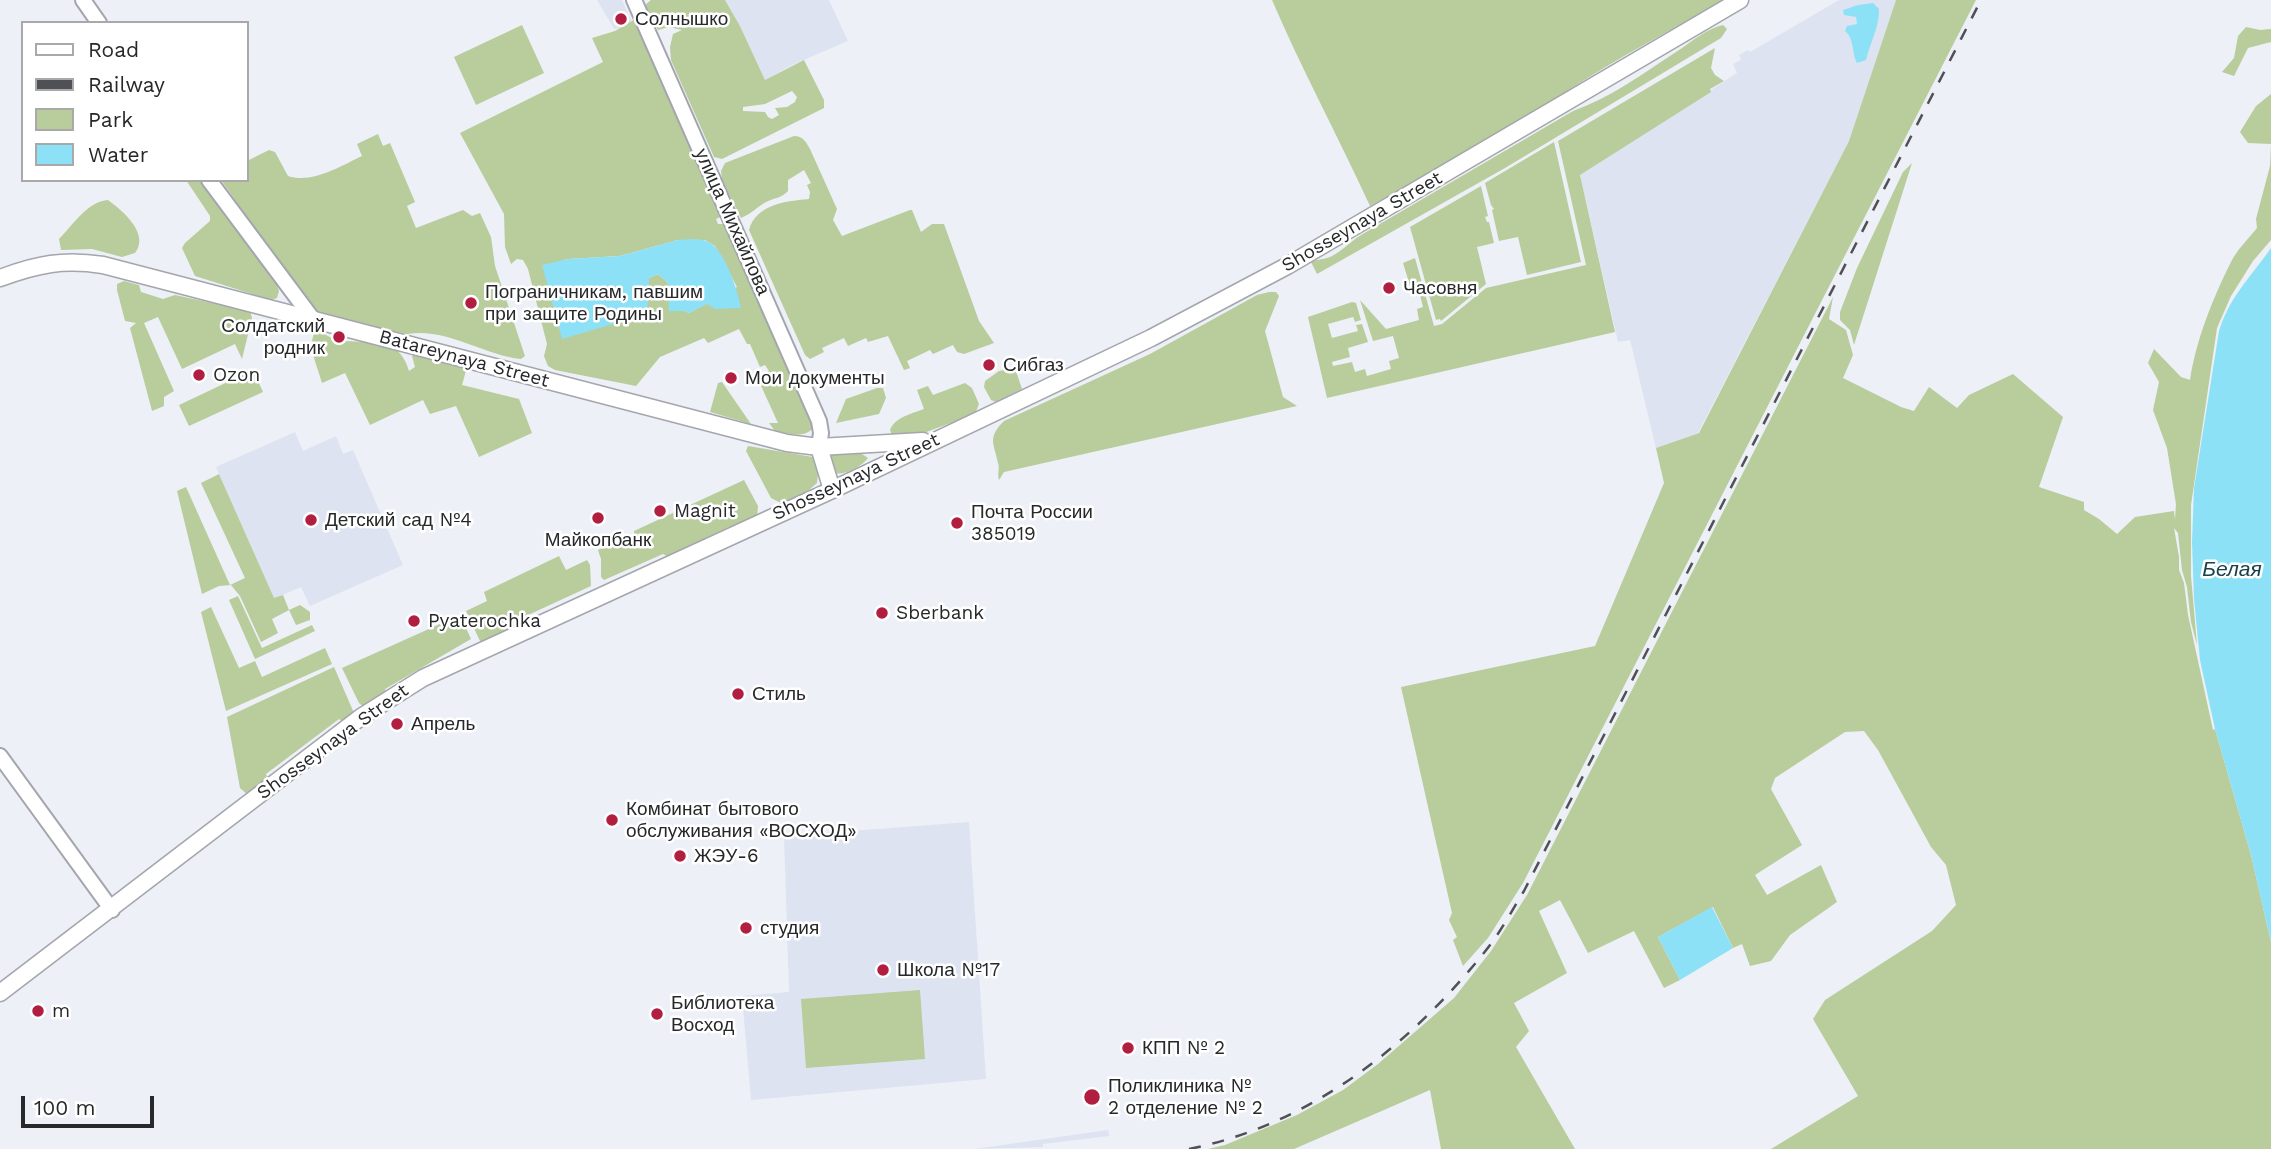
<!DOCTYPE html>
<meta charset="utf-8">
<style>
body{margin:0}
#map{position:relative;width:2271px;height:1149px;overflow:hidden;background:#edf0f7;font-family:"Work Sans",sans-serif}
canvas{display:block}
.legend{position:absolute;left:21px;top:21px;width:228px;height:161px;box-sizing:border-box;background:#fff;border:2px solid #a9a9aa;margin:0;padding:9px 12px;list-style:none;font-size:21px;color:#27282a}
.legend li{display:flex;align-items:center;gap:14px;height:35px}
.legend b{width:35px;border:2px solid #a9a9aa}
.scale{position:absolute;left:21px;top:1096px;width:133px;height:32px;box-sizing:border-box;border:4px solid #27282a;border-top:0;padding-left:9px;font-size:21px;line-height:24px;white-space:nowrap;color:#27282a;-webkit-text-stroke:5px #fff;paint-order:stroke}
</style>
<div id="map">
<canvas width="2271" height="1149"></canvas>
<ul class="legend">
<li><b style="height:9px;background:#fff"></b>Road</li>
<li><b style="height:9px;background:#505154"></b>Railway</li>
<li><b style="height:19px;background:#b8cc9c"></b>Park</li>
<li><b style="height:19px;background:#8ce1f7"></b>Water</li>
</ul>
<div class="scale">100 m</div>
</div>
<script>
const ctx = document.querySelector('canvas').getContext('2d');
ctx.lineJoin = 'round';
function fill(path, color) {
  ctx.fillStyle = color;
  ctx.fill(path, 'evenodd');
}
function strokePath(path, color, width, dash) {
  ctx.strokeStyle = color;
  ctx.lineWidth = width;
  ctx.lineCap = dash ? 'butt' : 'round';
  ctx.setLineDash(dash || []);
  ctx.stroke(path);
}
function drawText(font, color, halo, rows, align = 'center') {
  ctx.font = font + ' "Work Sans",sans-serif';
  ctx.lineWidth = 5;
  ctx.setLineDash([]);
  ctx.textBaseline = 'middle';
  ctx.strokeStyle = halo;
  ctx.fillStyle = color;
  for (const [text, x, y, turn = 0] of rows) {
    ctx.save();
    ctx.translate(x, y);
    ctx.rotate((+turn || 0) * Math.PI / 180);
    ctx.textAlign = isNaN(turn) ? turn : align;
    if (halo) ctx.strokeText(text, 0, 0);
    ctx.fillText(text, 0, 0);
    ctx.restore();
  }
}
fill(new Path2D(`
 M597,0h25l12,27 -20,2z
 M725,0h104l19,41 -56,24 -27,15 -25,-54z
 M1839,0h57l-47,141 -151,292 -42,15 -26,-108 -12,2 -38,-167 157,-102 -4,-9 8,-4 -2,-5 9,-5 2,2z
 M295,432l8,19 33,-15 7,18 10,-4 50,115 -93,41 -9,-19 -27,12 -58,-132z
 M969,822l17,257 -235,21 -9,-104 47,-4 -5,-156z
 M1108,1130l1,6 -66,8v3l-69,2z`), '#dee3f1');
fill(new Path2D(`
 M651,0h74l15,26 25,54 39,-20 20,40v8l-102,51 -8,-2 -43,-97 -1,-13 3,-13 9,-4 -13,-3 -11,3 -13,-25zM792,91l5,6 -2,5 -8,5 -12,1 4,7 -7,4 -4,-2 -3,-5 -22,-1v-4l22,-3z
 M1272,0h452c-65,37 -134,72 -194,117l-160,89c-32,-70 -68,-136 -98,-206z
 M1896,0h80l-453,883 -35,55 -25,28 -10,-26 4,-3 -8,-17 3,-7 -51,-226 194,-41 69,-163 -8,-35 43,-15 150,-292z
 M637,18l86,198 -7,3 2,5h10l85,199 -1,6c-10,10 -25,4 -37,2l-6,-8h9l-21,-46 12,-6 -4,-6 -5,2 -10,-23h-3l-8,-15 -31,14 -4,-5 -44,19 -24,29 -81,-16 -7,-4 -4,-10 3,-12 -19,-75 -5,-9 -6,-1 -6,5 -6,-17 -1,-33 -44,-81 143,-71 -11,-24 23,-7zM678,240h27l10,6 22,41 -48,26 -4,-2h-15l-2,-28 -10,-9 -9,4 -107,-12 26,-7 52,-3z
 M522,25l22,48 -68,32 -22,-48z
 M1723,25l4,4 -6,9 -216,130 -188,106 -6,-12c6,-3 10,-2 16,-4 11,-3 24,-17 34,-23l212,-124c37,-13 71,-38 103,-59 14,-9 31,-24 47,-27z
 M2246,27l14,3 11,-1v13l-23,6 -14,28 -12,-4 12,-14 4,-22z
 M1715,48l-4,20 4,7 9,6 -14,8 1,3 -131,83 35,157 -288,66 -19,-81 44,-15 4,1 5,17 -6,2 -2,-5 -25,7 4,14 26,-7 -2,-6 6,-1 6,18 -20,6 2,9 -18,5 1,4 19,-4 3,10 10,-3 2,7 24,-7 -2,-8 10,-3 -6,-22 -20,5 -13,-41 26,29 33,-9 -2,-11 6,-2 -3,-12 -7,1 -10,-33 12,-5 19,68 8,-2 44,-36 100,-23 -28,-124z
 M2271,94v146l-18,21 -22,35 -14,32 -26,177v71l6,69 -6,-23 -4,-35 -5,-17 -4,-37 -4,-5 5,29v13l5,13 4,32 25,115 2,-1 36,126 20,87v207h-500l87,-53 -45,-77 12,-19 107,-69 24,-26 -10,-40 -15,-18 -53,-97 -14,-19 -19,1 -70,46 -4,11 31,56 -47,30 12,20 54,-30 16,37 -47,33 -19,26 -21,5 -8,-22 -9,4 -20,-41 -55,30 22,43 -16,8 -30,-57 -46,22 -28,-53 -21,11 28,62 -53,30 15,28 -13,16 59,102h-134l-11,-59 -136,59h-86l17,-4 72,-30 46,-25 35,-26 76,-66 37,-47 36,-56 306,-598 -4,22 17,11 7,25 -10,23 58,29 13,4 15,-24 28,21 12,-13 44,-21 50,43 -24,70 45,15v8l15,9 18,15 18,-17 39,-6 1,9 1,-16 -9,-56 -14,-38 6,-28 -11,-19 6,-14 27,28 9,3c6,-40 23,-82 41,-118 6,-12 17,-23 26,-34l-1,-9 14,-53 1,-22 -23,-1 -8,-11 16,-26z
 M378,134l5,12 7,-3 25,59 -8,4 9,22 47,-18 9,6 8,-3 11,24 4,29 30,90 -4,3c-37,-4 -76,-32 -114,-25l-88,-20 -8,-6 -90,-128h26v-19l22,-11 6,2 13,24c24,8 53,-10 74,-20l-5,-12z
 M794,136c9,0 12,6 16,13l27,60 -4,11 9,16 68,-26h2l9,22 11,-8h12l35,97 15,22 -30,11 -7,-2 -4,-7 -20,9 -3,-4 -23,11 3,7 -6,2 -16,-34 -20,6 -2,-4 -18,8 -4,-8 -22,10 2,4 -14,7 -5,-4 -56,-125c7,-26 38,-29 60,-31l1,-7 -3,-7 4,-2 -7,-13 -16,10v11c-6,7 -14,7 -22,11 -9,5 -15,12 -25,16l-19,-38 -1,-9 4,-8z
 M1554,142l27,120 -54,13 -9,-38 -19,4 -7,-31 2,-1 -3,-4 -6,-22z
 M1912,163l-58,182 -4,-15 -10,-10v-8l17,-44 46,-96z
 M186,180h17l74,105 2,6 -2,7 -6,2 -76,-24 -13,-28 3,-5 25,-22v-5z
 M1481,186l7,30 -3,1 2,5h2l5,21 -17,4 9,37 -45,37 -1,-2 -4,1 -26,-93z
 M108,200c15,11 42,34 27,53l-13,4 -30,-8 -31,1 -2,-11c13,-13 29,-38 49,-39z
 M124,281l15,4 2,7 22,7 12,-4 75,16 2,7 -10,41 -7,-15 -53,25 -24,-52 -14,6 30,68 -10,6v9l-12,5 -22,-83 6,-5 -11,-2 -8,-31v-6z
 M1269,292h7l3,4 -14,35 18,66 14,9 -293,66 -5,8c-2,-7 1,-11 -1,-17 -4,-20 -11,-25 6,-42l146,-67 107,-59z
 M317,329c5,3 10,7 15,9 28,10 65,-9 77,33l6,-4 -3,-11 3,-2 52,13 -5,18 57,14 13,34 -53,24 -23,-51 -26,8 -7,-14 -53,25 -25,-52 -23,10c-4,-16 -17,-40 -5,-54z
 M1009,369l7,2 6,18 -26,13 -5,-2 -7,-13 1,-6 14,-10z
 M253,370l10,22 -74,34 -10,-21z
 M722,382l29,42 -41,-12 8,-29z
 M965,383l7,5 7,16 -4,10 -54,20 -28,4 -3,-8c5,-13 21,-16 34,-21l-7,-19 11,-4 5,9z
 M877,388h6l3,10 -7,16 -43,9 10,-24z
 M748,446l65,11 5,17 -1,9 -16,14 -18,7 -12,-6 -25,-47z
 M839,453l23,1 6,4c-6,8 -23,18 -34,15l-5,-17z
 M219,474l55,124 9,-3 6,15 11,-5 10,7v8l-14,5 -7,-15 -17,9 6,14 -17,9 -21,-46 -9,-11 -12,1 -17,8 -25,-103 9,-4 44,98 15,-7 -44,-95z
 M744,480l14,26 -1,13 -20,11 -8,-3 -24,11 -2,6 -31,15 -9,-5 -59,26 -3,-3v-18l-3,-9 36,-15v-4z
 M559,556l7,14 21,-10 3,5 1,21 -65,30 -5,12 -38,15 -3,-2 -14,-30 21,-10 -3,-9z
 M238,596l24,52 50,-23 3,6 -60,28 -26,-59z
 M211,607l28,61 16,-7 7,16 63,-29 7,16 -106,47 -25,-99z
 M460,615l11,24 -86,50 2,5 -22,14 -6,-5 -17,-35z
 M334,667l20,46 -10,10 -5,-4 -73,55 2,6 -19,16 -9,-8 -13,-71z
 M920,990l5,69 -119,9 -5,-69z`), '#b8cc9c');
fill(new Path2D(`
 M1873,3l6,6c1,16 -9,34 -13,51l-9,3c-5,-10 -3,-25 -12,-32l2,-5 10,-2 -1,-7 -12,-2 -1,-5 15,-5z
 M678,240c8,0 20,-2 28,1 18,5 32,50 35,67l-26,1 -8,-5 -18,9 -4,-2h-16l-1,-28 -10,-9 -9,4 -2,36 -85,25 -20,-74 26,-6 52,-3z
 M2271,248v694l-20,-87 -36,-126 -15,-69 -6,-61 -2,-57 2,-54 25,-157c11,-35 31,-53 52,-83z
 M1712,907l21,41 -53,32 -22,-43z`), '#8ce1f7');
const tertiary = new Path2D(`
 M83,0l16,23
 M634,0l185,421 2,12 -2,14
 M209,180l103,138
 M0,756l112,154`);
const secondary = new Path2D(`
 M0,278c38,-14 63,-19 103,-13l684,178 32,4 104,-6
 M819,447l13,43
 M0,993l361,-276 62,-39 409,-188 319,-152 136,-72 453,-266`);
strokePath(tertiary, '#a4a6ad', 18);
strokePath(secondary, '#a4a6ad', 19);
strokePath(tertiary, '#fff', 14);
strokePath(secondary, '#fff', 16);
strokePath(new Path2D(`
 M1189,1149c120,-24 219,-102 294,-195 16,-19 28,-42 41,-63l457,-891`), '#505154', 2.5, [12, 12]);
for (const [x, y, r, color] of [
 [621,19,7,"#b11e3f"],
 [1389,288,7,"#b11e3f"],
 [471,303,7,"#b11e3f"],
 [339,337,7,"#b11e3f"],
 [989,365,7,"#b11e3f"],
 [199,375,7,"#b11e3f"],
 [731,378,7,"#b11e3f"],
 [660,511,7,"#b11e3f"],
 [598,518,7,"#b11e3f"],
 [311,520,7,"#b11e3f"],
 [957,523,7,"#b11e3f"],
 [882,613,7,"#b11e3f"],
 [414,621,7,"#b11e3f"],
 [738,694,7,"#b11e3f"],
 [397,724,7,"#b11e3f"],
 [612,820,7,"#b11e3f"],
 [680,856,7,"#b11e3f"],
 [746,928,7,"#b11e3f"],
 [883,970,7,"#b11e3f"],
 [38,1011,7,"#b11e3f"],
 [657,1014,7,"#b11e3f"],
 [1128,1048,7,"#b11e3f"],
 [1092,1097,9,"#b11e3f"]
]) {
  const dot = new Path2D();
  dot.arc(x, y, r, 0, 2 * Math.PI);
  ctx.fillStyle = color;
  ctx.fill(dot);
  strokePath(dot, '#fff', 2.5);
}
drawText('19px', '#27282a', '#fff', [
 ["Солнышко",635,19],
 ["Часовня",1403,288],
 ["Пограничникам, павшим",485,292],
 ["при защите Родины",485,314],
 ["Солдатский",325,326,"right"],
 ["родник",325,348,"right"],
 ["Сибгаз",1003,365],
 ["Ozon",213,375],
 ["Мои документы",745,378],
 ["Magnit",674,511],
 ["Почта России",971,512],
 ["385019",971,534],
 ["Детский сад №4",325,520],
 ["Майкопбанк",598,540,"center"],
 ["Sberbank",896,613],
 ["Pyaterochka",428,621],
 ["Стиль",752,694],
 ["Апрель",411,724],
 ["Комбинат бытового",626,809],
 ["обслуживания «ВОСХОД»",626,831],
 ["ЖЭУ-6",694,856],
 ["студия",760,928],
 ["Школа №17",897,970],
 ["Библиотека",671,1003],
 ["Восход",671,1025],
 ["m",52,1011],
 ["КПП № 2",1142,1048],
 ["Поликлиника №",1108,1086],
 ["2 отделение № 2",1108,1108]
], 'left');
drawText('19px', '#27282a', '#fff', [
 ["улица Михайлова",732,222,66],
 ["Shosseynaya Street",1362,222,-30],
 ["Batareynaya Street",464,359,15],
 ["Shosseynaya Street",856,477,-25],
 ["Shosseynaya Street",333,742,-36]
]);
drawText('italic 21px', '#19414a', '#fff', [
 ["Белая",2232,570]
]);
</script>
